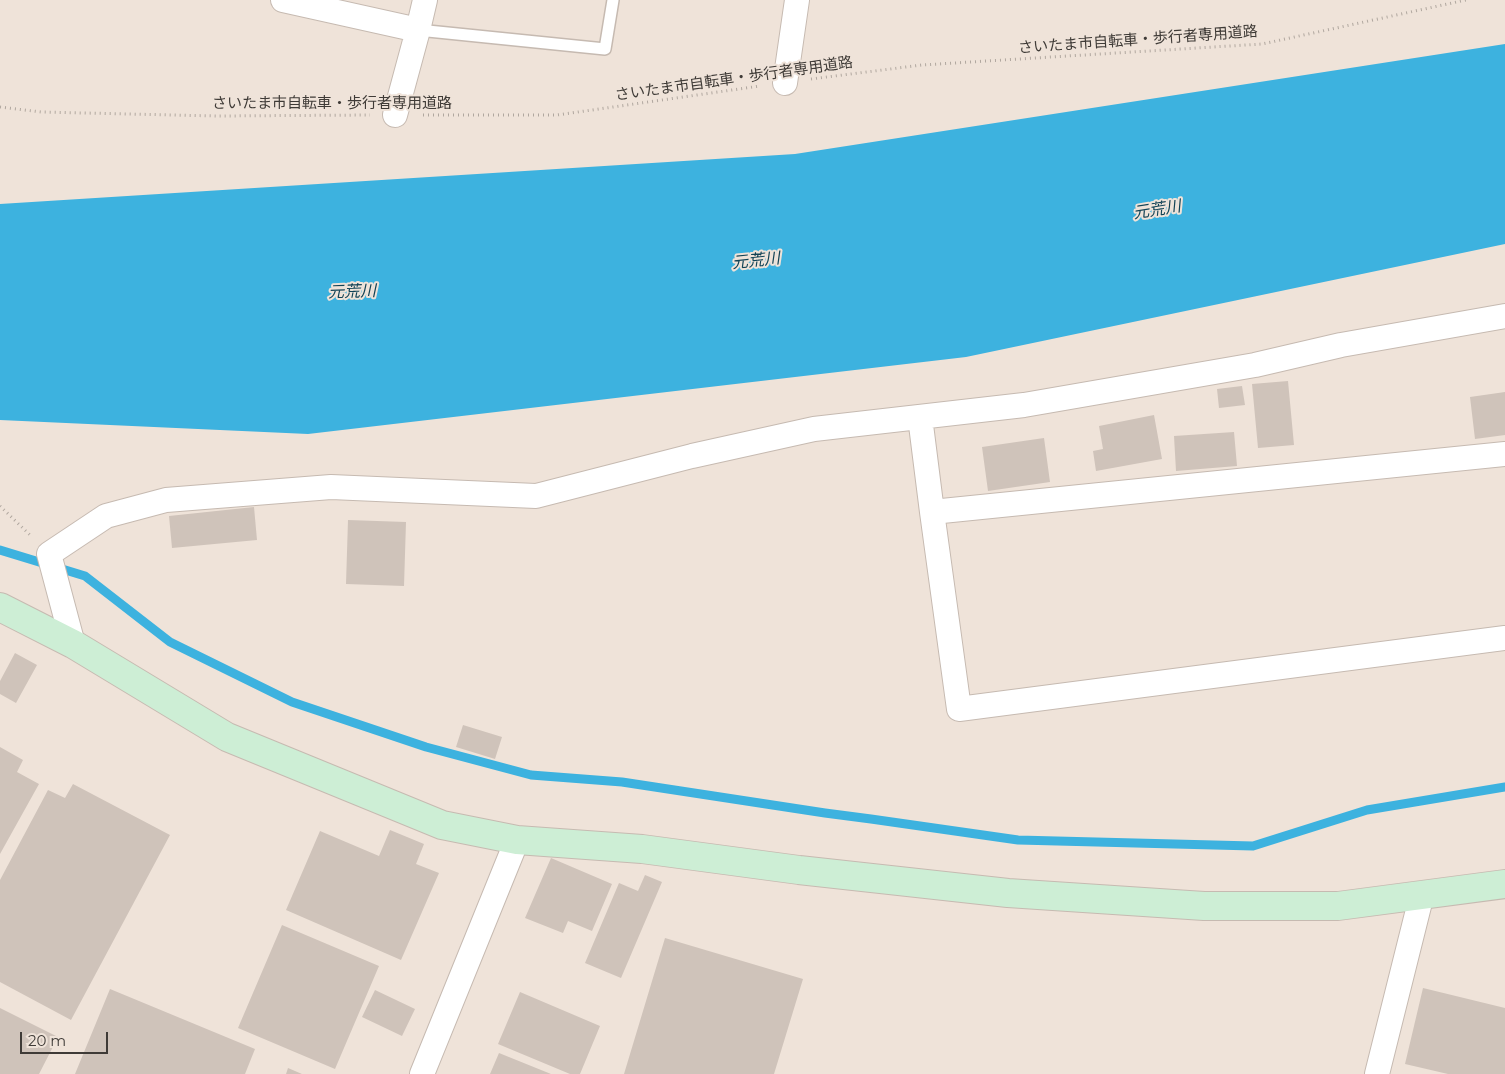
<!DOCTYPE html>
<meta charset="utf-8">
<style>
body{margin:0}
#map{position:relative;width:1505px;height:1074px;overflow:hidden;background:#efe3d9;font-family:Montserrat,sans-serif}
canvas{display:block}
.scale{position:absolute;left:20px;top:1032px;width:88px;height:22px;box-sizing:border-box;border:2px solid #3f3b37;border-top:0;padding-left:6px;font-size:15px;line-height:18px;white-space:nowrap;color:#3f3b37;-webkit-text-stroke:4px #efe3d9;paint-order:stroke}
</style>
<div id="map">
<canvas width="1505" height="1074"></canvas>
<div class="scale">20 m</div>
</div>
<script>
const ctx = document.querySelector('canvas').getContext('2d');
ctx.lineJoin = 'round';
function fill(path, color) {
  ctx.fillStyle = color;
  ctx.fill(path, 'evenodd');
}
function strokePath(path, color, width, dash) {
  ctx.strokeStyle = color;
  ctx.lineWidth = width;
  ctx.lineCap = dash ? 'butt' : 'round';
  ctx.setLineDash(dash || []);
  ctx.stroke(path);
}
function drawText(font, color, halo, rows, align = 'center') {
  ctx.font = font + ' Montserrat,"Noto Sans JP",sans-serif';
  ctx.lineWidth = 4;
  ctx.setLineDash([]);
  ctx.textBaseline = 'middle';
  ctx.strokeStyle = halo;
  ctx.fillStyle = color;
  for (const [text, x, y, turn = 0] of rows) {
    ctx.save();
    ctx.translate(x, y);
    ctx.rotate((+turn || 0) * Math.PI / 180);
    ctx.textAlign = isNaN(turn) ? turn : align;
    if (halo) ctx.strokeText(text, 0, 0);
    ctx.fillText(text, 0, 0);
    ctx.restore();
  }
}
fill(new Path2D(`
 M1505,44v200l-539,113 -658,77 -308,-14v-216l795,-50z`), '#3db2df');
strokePath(new Path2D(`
 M0,550l85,26 85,66 122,60 134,45 105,28 91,7 203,31 46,6 147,21 235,6 114,-36 138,-23`), '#3db2df', 9);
fill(new Path2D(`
 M1288,381l6,64 -36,3 -6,-64z
 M1242,386l3,19 -26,3 -2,-19z
 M1505,392v43l-30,4 -5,-42z
 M1154,415l8,44 -66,12 -3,-20 10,-2 -4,-23z
 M1234,432l3,34 -61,5 -2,-35z
 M1044,438l6,44 -62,9 -6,-44z
 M254,507l3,33 -85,8 -3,-32z
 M348,520l58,2 -2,64 -58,-2z
 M15,653l22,12 -21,38 -16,-9v-13z
 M463,725l39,12 -7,22 -39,-12z
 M0,747l23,13 -6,12 22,12 -39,70z
 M73,784l97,51 -99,185 -71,-38v-102l48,-90 17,8z
 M390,830l34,14 -8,20 23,9 -38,87 -115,-50 34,-79 59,25z
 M551,858l61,26 -20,47 -24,-10 -5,12 -38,-15z
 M645,875l17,7 -41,96 -36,-15 34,-80 19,8z
 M282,925l97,41 -44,103 -97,-41z
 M665,938l138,41 -29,95h-150z
 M1423,988l82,20v66h-57l-43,-10z
 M110,989l145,60 -10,25h-170z
 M375,990l40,19 -13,27 -40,-19z
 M520,992l80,34 -20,48h-10l-72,-30z
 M0,1008l58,29 -19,37h-39z
 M499,1053l52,21h-61z
 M288,1068l14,6h-16z`), '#cfc3ba');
const lane = new Path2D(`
 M418,30l187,19 8,-49`);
const street = new Path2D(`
 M283,0l135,30 7,-30
 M785,83l12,-83
 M395,115l23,-85
 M920,417l12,95 573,-58
 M932,512l27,197 546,-71
 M73,644l-24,-90 57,-38 60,-16 165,-13 205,9 156,-40 122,-27 210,-24 231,-40 86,-20 164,-29
 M422,1074l95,-234
 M1377,1074l45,-180`);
const secondary = new Path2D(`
 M0,607l73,37 154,93 215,88 75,15 125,9 157,21 209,23 196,13h134l167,-22`);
strokePath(lane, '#c6bab1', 14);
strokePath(street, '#c6bab1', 26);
strokePath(secondary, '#c6bab1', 30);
strokePath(new Path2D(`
 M811,79l111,-14 340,-21 204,-44
 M0,107l41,5 176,4 153,-1
 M423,115h134l203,-29
 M0,506l30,29`), '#b0a79f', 3, [1, 4]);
strokePath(lane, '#fff', 11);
strokePath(street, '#fff', 24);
strokePath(secondary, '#cdeed5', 28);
drawText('15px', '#3f3b37', '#efe3d9', [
 ["さいたま市自転車・歩行者専用道路",1138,40,-4],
 ["さいたま市自転車・歩行者専用道路",734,79,-8],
 ["さいたま市自転車・歩行者専用道路",332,104]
]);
drawText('italic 16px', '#114255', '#efe3d9', [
 ["元荒川",1157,210,-9],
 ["元荒川",756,261,-6],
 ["元荒川",352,292,-2]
]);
</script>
